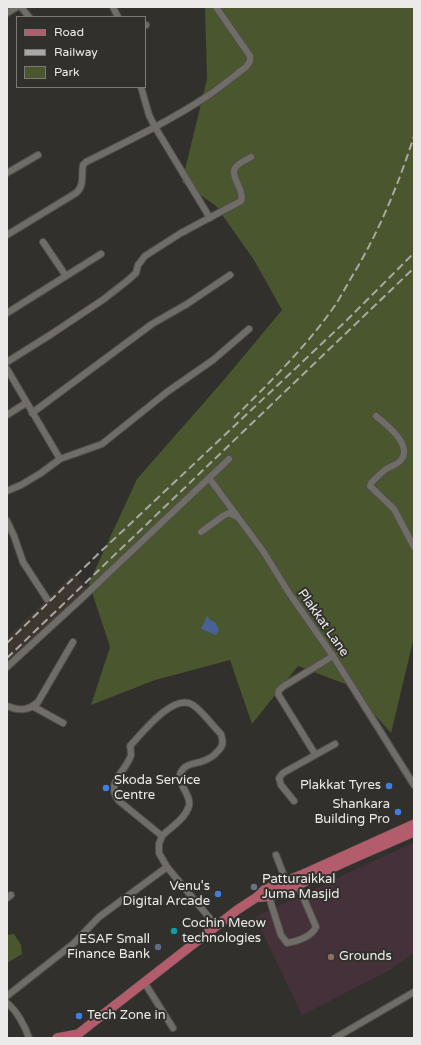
<!DOCTYPE html>
<style>
body{margin:0}
#map{position:relative;width:421px;height:1045px;overflow:hidden;background:#32302c;font-family:"Varela Round",sans-serif}
canvas{display:block}
.frame{position:absolute;inset:0;border:8px solid #eceae8;pointer-events:none}
.legend{position:absolute;left:16px;top:16px;width:130px;height:72px;box-sizing:border-box;background:#32302c;border:1px solid #7c7a77;margin:0;padding:5px 7px;list-style:none;font-size:12px;color:#eceae8}
.legend li{display:flex;align-items:center;gap:8px;height:20px}
.legend b{width:20px;border:1px solid #7c7a77}
</style>
<div id="map">
<canvas width="421" height="1045"></canvas>
<div class="frame"></div>
<ul class="legend">
<li><b style="height:5px;background:#b35c6c"></b>Road</li>
<li><b style="height:5px;background:#aaa8a6"></b>Railway</li>
<li><b style="height:11px;background:#4a572e"></b>Park</li>
</ul>
</div>
<script>
const ctx = document.querySelector('canvas').getContext('2d');
ctx.lineJoin = 'round';
function fill(path, color) {
  ctx.fillStyle = color;
  ctx.fill(path, 'evenodd');
}
function strokePath(path, color, width, dash) {
  ctx.strokeStyle = color;
  ctx.lineWidth = width;
  ctx.lineCap = dash ? 'butt' : 'round';
  ctx.setLineDash(dash || []);
  ctx.stroke(path);
}
function drawText(font, color, halo, rows, align = 'center') {
  ctx.font = font + ' "Varela Round",sans-serif';
  ctx.lineWidth = 4;
  ctx.setLineDash([]);
  ctx.textBaseline = 'middle';
  ctx.strokeStyle = halo;
  ctx.fillStyle = color;
  for (const [text, x, y, turn = 0] of rows) {
    ctx.save();
    ctx.translate(x, y);
    ctx.rotate((+turn || 0) * Math.PI / 180);
    ctx.textAlign = isNaN(turn) ? turn : align;
    if (halo) ctx.strokeText(text, 0, 0);
    ctx.fillText(text, 0, 0);
    ctx.restore();
  }
}
fill(new Path2D(`
 M74,573l13,17 2,5 -82,78v-35z`), '#3e372f');
fill(new Path2D(`
 M414,842v111l-26,18 -86,44 -47,-98z`), '#443139');
fill(new Path2D(`
 M205,7h209v630l-23,96 -43,-48 -50,-19 -46,58 -22,-64 -75,20 -64,25 19,-58 -21,-64 48,-104 86,-98 59,-71 -28,-50 -38,-54 -34,-24 25,-103z
 M14,934l7,11 1,9 -15,9v-28z`), '#4a572e');
fill(new Path2D(`
 M207,616l4,5 4,1 4,8 -3,5 -15,-6z`), '#476396');
const minor = new Path2D(`
 M21,7l8,10
 M113,7l5,10
 M7,13l10,-6
 M145,25h1
 M141,87l8,28 6,12 55,91
 M7,173l31,-18
 M7,235l69,-42c9,-8 5,-18 7,-28l3,-3c42,-21 84,-41 123,-67 13,-9 25,-19 37,-28l4,-6v-5l-34,-49
 M43,242l23,34
 M7,313l94,-59
 M7,362l43,-27 54,-36 23,-18 9,-8 2,-8 7,-9 36,-23 60,-32c4,-11 -11,-24 -6,-33 3,-5 11,-8 16,-11
 M7,369l53,90
 M32,413l120,-89 35,-20 43,-29
 M7,415l19,-12
 M376,416c10,8 37,29 25,44 -4,5 -11,6 -16,10 -5,4 -9,8 -14,13l-1,3 24,23 20,38
 M209,478l54,73 26,42 44,63 81,129
 M7,491l14,-6 20,-12 19,-14 42,-15 65,-52 46,-32 36,-31
 M7,521l7,15 9,26 24,37
 M201,532l22,-16 6,-3 8,4
 M7,667l73,-67 149,-141
 M7,706c12,5 21,5 31,-4l35,-60
 M34,707l29,16
 M315,754l-37,-60 1,-4 5,-4 49,-30
 M294,801l-13,-16 -2,-7 4,-5 52,-29
 M162,836c9,-9 23,-17 27,-30 3,-14 -17,-24 -6,-37 5,-6 13,-5 20,-8 6,-2 11,-5 15,-10 6,-6 5,-9 3,-17 -8,-8 -19,-23 -28,-29 -19,-13 -51,28 -63,41 1,3 1,7 1,9 -5,17 -27,28 -12,46l43,35 -3,8v9l8,14 50,60
 M276,855l10,26
 M269,897l12,38 6,8c10,-1 25,-7 29,-16l-18,-42
 M7,898l4,-3
 M144,982l29,46
 M7,996l66,-52 26,-27 68,-50
 M7,1003c10,8 18,23 22,35
 M335,1038l79,-46`);
const primary = new Path2D(`
 M257,897c20,2 50,-17 69,-26 29,-14 59,-26 88,-39
 M57,1038l21,-4 159,-124 20,-13 7,-7 37,-15 113,-51`);
strokePath(minor, '#514f4c', 8);
strokePath(primary, '#514f4c', 10);
strokePath(minor, '#706d69', 6);
strokePath(primary, '#b35c6c', 9);
strokePath(new Path2D(`
 M234,418c36,-36 73,-72 102,-114 5,-8 10,-17 15,-26 27,-44 47,-92 63,-142
 M7,643l89,-87 251,-236 67,-67
 M7,658l407,-390`), '#aaa8a6', 2, [8, 4]);
for (const [x, y, r, color] of [
 [389,786,4,"#3f7fe0"],
 [106,788,4,"#3f7fe0"],
 [398,812,4,"#3f7fe0"],
 [254,887,4,"#6b7280"],
 [218,894,4,"#3f7fe0"],
 [174,931,4,"#0f9aa8"],
 [158,947,4,"#5c6f8a"],
 [331,957,4,"#8d6e63"],
 [79,1016,4,"#3f7fe0"]
]) {
  const dot = new Path2D();
  dot.arc(x, y, r, 0, 2 * Math.PI);
  ctx.fillStyle = color;
  ctx.fill(dot);
  strokePath(dot, '#32302c', 1.5);
}
drawText('13px', '#eceae8', '#32302c', [
 ["Plakkat Lane",323,623,55]
]);
drawText('13px', '#eceae8', '#32302c', [
 ["Skoda Service",114,781],
 ["Centre",114,796],
 ["Plakkat Tyres",381,786,"right"],
 ["Shankara",390,805,"right"],
 ["Building Pro",390,820,"right"],
 ["Patturaikkal",262,880],
 ["Juma Masjid",262,895],
 ["Venu's",210,887,"right"],
 ["Digital Arcade",210,902,"right"],
 ["Cochin Meow",182,924],
 ["technologies",182,939],
 ["ESAF Small",150,940,"right"],
 ["Finance Bank",150,955,"right"],
 ["Grounds",339,957],
 ["Tech Zone in",87,1016]
], 'left');
</script>
